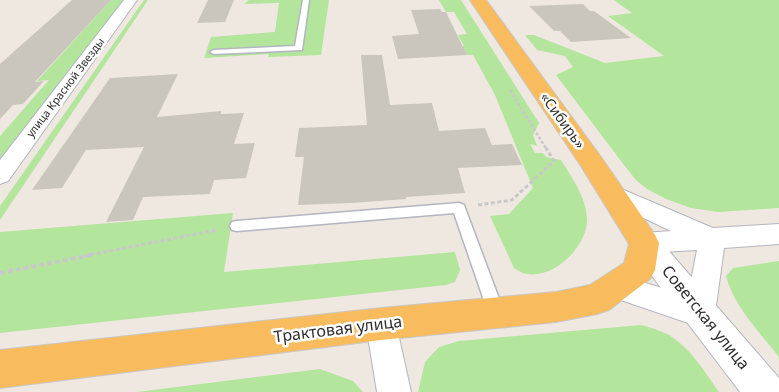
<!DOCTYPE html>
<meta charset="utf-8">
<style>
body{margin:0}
canvas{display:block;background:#eee8e0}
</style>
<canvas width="779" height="392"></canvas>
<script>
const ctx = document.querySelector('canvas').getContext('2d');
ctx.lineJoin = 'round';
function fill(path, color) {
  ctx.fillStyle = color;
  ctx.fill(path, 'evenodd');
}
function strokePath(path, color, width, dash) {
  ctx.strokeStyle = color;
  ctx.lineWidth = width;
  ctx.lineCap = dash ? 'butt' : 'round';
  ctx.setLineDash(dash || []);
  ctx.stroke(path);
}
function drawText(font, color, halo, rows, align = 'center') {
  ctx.font = font + ' "Noto Sans",sans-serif';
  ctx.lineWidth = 5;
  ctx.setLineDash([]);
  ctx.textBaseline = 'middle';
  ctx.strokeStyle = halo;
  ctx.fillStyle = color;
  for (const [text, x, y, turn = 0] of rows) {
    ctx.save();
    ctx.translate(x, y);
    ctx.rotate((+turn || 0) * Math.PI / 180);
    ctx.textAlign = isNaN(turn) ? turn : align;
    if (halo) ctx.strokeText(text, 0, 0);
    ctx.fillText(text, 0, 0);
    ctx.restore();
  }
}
fill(new Path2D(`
 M111,0h17l-128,163v-27l49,-56 -12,1z
 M144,0h4l-148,220v-14z
 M249,0h80l-8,55 -53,2 1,-3 -65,4 7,-21 64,-5 4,-29 -35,1z
 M439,0h22l78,123 -6,12 4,11 -7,-2 5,9h8l3,4 15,3c11,18 26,38 26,60 0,31 -45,70 -73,48l-24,-52 19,-2 24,-26 -38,-93 -22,-40h-6l-5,-9h2l-6,-11 9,-1 -13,-22h-8z
 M614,0h165v208l-61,4 -27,-4 -25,-9 -19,-10 -11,-9 -12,-15 -68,-90 17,-8 -8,-11 -28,-6 -12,-15h9l71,28 59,-7 -56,-40 24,-3z
 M233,213l-9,59 231,-20 5,18 -5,12 -9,3 -446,48v-101z
 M779,261v96c-19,-25 -45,-50 -53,-81l7,-8z
 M641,325c6,2 13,3 19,6 26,9 44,40 59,61h-301l7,-30 14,-15 20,-6z
 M320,369l33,12 10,11h-226z`), '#b3e59c');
fill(new Path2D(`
 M72,0h39l-76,82 9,-1 -21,23 -10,1 -13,14v-55z
 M208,0h26l-9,22 -28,1z
 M583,4l7,7h4l37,27 -60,4 -11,-11h-6l-25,-25z
 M440,9l2,3h4l21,43 -69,4 -6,-23 27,-2 -8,-24z
 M361,55h21l8,50 42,-2 7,28 46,-3 7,17 20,-1 10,21 -64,3 7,25 -59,4v2l-54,4 -54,2 6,-48h-9l4,-29 68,-3z
 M178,74l-21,43 64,-6v3l23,-1 -10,31 21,-1 -9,35 -32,2 -4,14 -67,3 -10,23 -27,2 38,-75 -58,3 -24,38 -30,2 78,-112z`), '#cac6be');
const service = new Path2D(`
 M303,0h6l-7,50 -88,4 -4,-2 4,-2 81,-4z
 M459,203l5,2 1,3 39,104 -2,5 -6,2 -6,-2 -2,-5 -34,-99 -217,18 -5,-1 -2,-4 2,-4 5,-1z`);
const minor = new Path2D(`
 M124,0h13l-129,181 -8,3v-24z
 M612,185l101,43 66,-4v20l-55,4 -9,65 -4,10 -11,4 -94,-32 -4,-9 4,-9 10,-3 72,22 9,-46 -53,3 -9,-3 -4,-7 4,-7 9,-3 27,-2 -67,-32 -4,-6 4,-6z
 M381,310l11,4 4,10 15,68h-34l-11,-68 4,-10z`);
const tertiary = new Path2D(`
 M644,231l11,4 124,143v14h-39l-107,-141 -4,-8 4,-8z`);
const trunk = new Path2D(`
 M470,0h16l115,157 54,78 4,8 -4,27 -5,9 -41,31 -12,4 -41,8 -175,18 -381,48v-38l381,-42 175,-16 34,-7 34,-22 5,-19 -48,-78z`);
strokePath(service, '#b3b5c0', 3);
strokePath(minor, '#b3b5c0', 2);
strokePath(tertiary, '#b3b5c0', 2);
strokePath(trunk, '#c8c8c8', 2);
strokePath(new Path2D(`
 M510,90l37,60`), '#c8c8c8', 2.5, [3, 2]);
strokePath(new Path2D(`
 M478,205l34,-5 42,-39 -8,-13
 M84,256l133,-26`), '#c8c8c8', 3, [4, 2.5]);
strokePath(new Path2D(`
 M0,273l91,-18`), '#c8c8c8', 4, [5, 3]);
fill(service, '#fff');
fill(minor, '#fff');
fill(tertiary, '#fff');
fill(trunk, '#f8bc5e');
drawText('11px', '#2d2d2d', '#fff', [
 ["улица Красной Звезды",66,88,-53]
]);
drawText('14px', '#2d2d2d', '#fff', [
 ["«Сибирь»",562,121,54]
]);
drawText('16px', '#2d2d2d', '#fff', [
 ["Советская улица",705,318,51],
 ["Трактовая улица",338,330,-7]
]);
</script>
